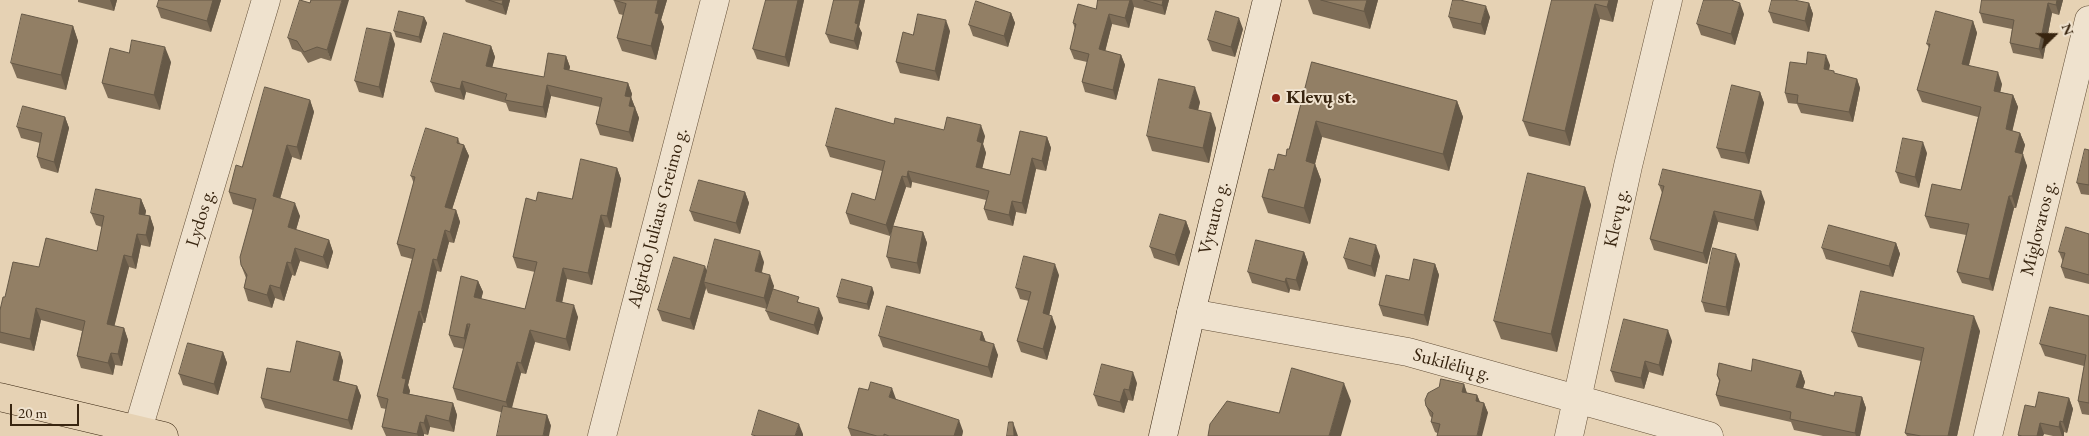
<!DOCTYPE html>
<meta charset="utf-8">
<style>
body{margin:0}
#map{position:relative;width:2089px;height:436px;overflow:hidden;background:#e6d2b4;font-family:"EB Garamond",serif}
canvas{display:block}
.north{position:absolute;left:2029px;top:10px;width:50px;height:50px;-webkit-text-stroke:4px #efe2ce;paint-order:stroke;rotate:68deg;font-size:14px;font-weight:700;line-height:20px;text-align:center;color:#382510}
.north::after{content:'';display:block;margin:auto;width:18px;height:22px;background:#382510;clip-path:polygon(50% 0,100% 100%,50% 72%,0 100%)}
.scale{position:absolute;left:10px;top:404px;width:69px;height:22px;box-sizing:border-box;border:2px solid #382510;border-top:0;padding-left:6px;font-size:15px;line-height:18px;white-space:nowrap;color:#382510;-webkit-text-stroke:4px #efe2ce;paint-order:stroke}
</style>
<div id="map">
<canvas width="2089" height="436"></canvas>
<div class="north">N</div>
<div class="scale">20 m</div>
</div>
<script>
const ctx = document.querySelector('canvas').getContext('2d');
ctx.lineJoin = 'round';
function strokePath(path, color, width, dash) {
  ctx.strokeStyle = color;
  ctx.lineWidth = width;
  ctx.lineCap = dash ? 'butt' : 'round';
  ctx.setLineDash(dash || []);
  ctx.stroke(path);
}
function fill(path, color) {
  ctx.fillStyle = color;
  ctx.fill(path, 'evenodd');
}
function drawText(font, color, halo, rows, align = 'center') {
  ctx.font = font + ' "EB Garamond",serif';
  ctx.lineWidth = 4;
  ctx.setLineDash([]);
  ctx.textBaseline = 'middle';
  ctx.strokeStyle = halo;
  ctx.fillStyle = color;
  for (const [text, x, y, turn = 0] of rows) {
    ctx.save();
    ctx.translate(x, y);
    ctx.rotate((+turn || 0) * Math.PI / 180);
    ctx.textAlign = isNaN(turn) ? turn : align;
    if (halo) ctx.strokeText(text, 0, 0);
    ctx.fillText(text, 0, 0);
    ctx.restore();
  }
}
const minor = new Path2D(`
 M1191,313l217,39 301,84
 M136,436l130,-436
 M602,436l113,-436
 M1569,436l59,-270 40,-166
 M1988,436l101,-416`);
const secondary = new Path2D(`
 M1163,436l28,-123 76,-313`);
const primary = new Path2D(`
 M0,397l164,39`);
strokePath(minor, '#645039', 29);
strokePath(secondary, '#382510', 29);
strokePath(primary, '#382510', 29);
strokePath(minor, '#efe2ce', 28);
strokePath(secondary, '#efe2ce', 28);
strokePath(primary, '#e6d2b4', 28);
fill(new Path2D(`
 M78,0h39l-3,11 -36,-9z
 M159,0h62l-10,32 -50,-14 -4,-11z
 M311,0l20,61 -10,-3 -13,5 -7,-11 -9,-3 -4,-11z
 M465,0h45l-4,15 -40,-13z
 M667,0l-6,20 3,7 -8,33 -34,-9 -5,-13 6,-23 -4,-1 -5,-13z
 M766,0h38l-15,67 -32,-8 -4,-10z
 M834,0h31l-6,27 3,6 -4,17 -28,-7 -4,-9z
 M1098,0h71l-4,15 -31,-8 -5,21 -17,-4 -7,27 16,4 4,10 -9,35 -31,-8 -3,-10 5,-20 -13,-3 -4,-10 5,-20 -2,-6 23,-14z
 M1308,0h70l-8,29 -57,-15z
 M1552,0h66l-5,22 -13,-3 -30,127 -41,-10 -6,-15z
 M1982,0h81l-4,15 -7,-2 -9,46 -30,-6 -3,-10 2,-14 -29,-6 -3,-10z
 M1809,3l4,11 -4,18 -36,-9 -4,-11z
 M1011,13l4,10 -7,24 -35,-11 -4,-11z
 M1744,14l-9,31 -34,-10 -4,-11z
 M424,17l3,6 -6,20 -25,-6 -2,-6z
 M1449,17h41l-5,18 -32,-7z
 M1973,21l4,12 -8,32 33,19 -2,8 13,3 5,12 -6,24 8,2 5,12 -3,9 5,12 -11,42h-2l-21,83 -31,-8 -5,-11 9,-37 -36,-7 -5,-12 36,-26 17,-73 -56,-15 -5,-12 12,-42 -2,-4z
 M73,26l5,15 -12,49 -49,-12 -6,-15z
 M1243,29l-8,28 -23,-6 -4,-11z
 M950,31l-11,50 -39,-8 -4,-11 17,-27z
 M395,44l-12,54 -24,-6 -4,-11z
 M491,46l4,11 -3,10 52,10 22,-21 4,11 -1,3 59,13 4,11 -1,3 8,21 -6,24 -33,-7 -4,-11 4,-17 -49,-11 -5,22 -37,-7 -3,-8 -40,-11 -2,8 -29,-8 -4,-10z
 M171,62l-11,48 -52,-12 -6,-15z
 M1312,62l145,39 6,16 -14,54 -127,-34 -7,27 6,16 -11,44 -42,-11 -6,-16 12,-27 12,-14 3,-7z
 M1806,64l24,1 -1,5 6,4 22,5 3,9 -7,34 -52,-9 -4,-9 -9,-1 -3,-10z
 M1760,92l4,11 -15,61 -28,-6 -4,-10z
 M310,100l4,12 -13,48 -9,-3 -12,42 20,17 -4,14 33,10 4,12 -5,17 -28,-8 -5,15 -3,-1 -8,26 -9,-3 -3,10 -24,-7 -4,-13 2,-10 -5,-13 12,-55 -20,-6 -4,-12 13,-25z
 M1200,102l-2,8 18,18 -7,35 -57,-12 -5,-15z
 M65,117l4,11 -11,45 -17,-5 -4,-11 3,-14 -19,-5 -4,-11z
 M894,124l91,12 -2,8 3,9 -4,15 28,7 37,-38 4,11 -5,23 -10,-2 -10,45 -10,-2 -3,14 -25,-6 -4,-11 2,-9 -74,-18 -1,6 -5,-1 -13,39 30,6 4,11 -7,31 -29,-6 -4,-11 6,-30 -3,9 -40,-12 -4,-11 29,-13 7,-29 -52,-14 -4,-11z
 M458,138l2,6 4,1 5,11 -17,53 4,1 4,12 -6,21 -5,-1 -8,30 -4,-1 -12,52h-2l-15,62 2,6 -1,3 44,9 4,12 -3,17 -24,-5 -2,8 -4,-1v2h-38l-4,-9 4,-18 -5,-1 -4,-12 35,-137 -11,-3 -4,-12 17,-60 -3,-8z
 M2089,150v45l-8,-1 -4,-11z
 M1927,153l-8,35 -19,-5 -4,-11z
 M617,168l4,11 -10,49 -6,-1 -13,58 -25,-6 -5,23 16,15 -8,34 -35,-9 -9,32 -5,-1 -9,35 35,7 4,11 -94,-26 -4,-12 11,-39 -10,-2 -5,-12 29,-54 5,11 -2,7 44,10 10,-37 -18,-4 -4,-11 23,-56 36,-2z
 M1659,185l106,17 -7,29 -40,-9 -11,42 -53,-14 -4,-11 12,-46z
 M1585,187l6,18 -34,147 -56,-13 -7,-18z
 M745,192l4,11 -9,31 -46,-13 -4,-10z
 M141,199l5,12 -1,4 5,1 4,12 -4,19 -9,-2 -5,24 -7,-2 -15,59 10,2 4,12 -6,26 -7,-1 -2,10 -32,-7 -4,-12 5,-25 -41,-11 -7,31 -34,-8v-33l5,-13 34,-30 58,-16 5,-24 -6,-2 -5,-12z
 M1186,221l4,11 -11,34 -25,-8 -4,-11z
 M2089,234v50l-24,-6 -4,-11 2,-5 -4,-10z
 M1896,243l4,11 -7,23 -67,-18 -4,-11z
 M1304,252l4,11 -8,28 -10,-2 -1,4 -37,-10 -4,-11z
 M1380,256l-5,21 -27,-8 -4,-11z
 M764,262l-2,10 12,14 -1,3 28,14 22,15 -5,17 -48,-15 -4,-9 1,-2 -59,-16 -2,-5 -12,42 -32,-9 -4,-11 49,-39z
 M1435,264l4,11 -11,51 -45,-10 -4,-11 30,-25z
 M1740,264l-11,52 -24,-4 -3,-10z
 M1059,275l-10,40 7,12 -9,33 -26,-8 -4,-11 12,-40 -9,-2 -4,-11z
 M872,287l2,6 -5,17 -30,-7 -2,-6z
 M2089,316v99l-7,-1 -4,-13 6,-35 -39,-10 -5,-12z
 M1980,331l-23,105h-50l-2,-3 16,-72 -63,-14 -6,-15z
 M982,332l4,10 12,13 -6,23 -109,-31 -4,-11z
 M1672,341l-9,35 -14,-4 -5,17 -29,-7 -4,-11z
 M223,352l4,11 -9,32 -35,-10 -4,-11z
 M340,352l3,9 -4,20 18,5 4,10 -9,34 -87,-22 -4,-10 29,-26z
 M1751,371h50l4,11 -2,6 31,8 28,1 4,11 -6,28h-37l-29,-6 -3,-8 -71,-16 -4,-11 3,-14 -2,-6z
 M1137,383l-4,18 -5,-1 -4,13 -26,-7 -4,-11z
 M1464,384l3,9 10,2 3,7 4,1 4,10 -51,20 -2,-1 -4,-10 1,-4 -2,-2 -4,-10z
 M2069,398l4,11 -6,24 -3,-1v4h-11l-9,-2 -1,2h-25v-1l17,-28z
 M896,399v1l67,31 -1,5h-111l-3,-8z`), '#7e6d57');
fill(new Path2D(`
 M110,0h7l-3,11z
 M213,0h8l-10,32 -4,-11z
 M342,0h7l-18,61 -4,-11z
 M503,0h7l-4,15 -4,-11z
 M658,0h9l-6,20 3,7 -8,33 -5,-14 4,-33z
 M798,0h6l-15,67 -4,-10z
 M860,0h5l-6,27 3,6 -4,17 -4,-9 1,-18z
 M1130,0h2l2,7 -5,21 -4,-10z
 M1163,0h6l-4,15 -3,-10z
 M1367,0h11l-8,29 -6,-18z
 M1609,0h9l-5,22 -6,-15z
 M2057,0h6l-4,15 -3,-10z
 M1740,3l4,11 -9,31 -4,-11z
 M1809,3l4,11 -4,18 -4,-11z
 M2048,3l4,10 -9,46 -4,-10z
 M1595,4l5,15 -30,127 -5,-15z
 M1486,6l4,11 -5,18 -4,-11z
 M1011,13l4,10 -7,24 -4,-11z
 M1109,14l3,10 -9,36 -4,-11z
 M424,17l3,6 -6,20 -2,-6z
 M1239,18l4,11 -8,28 -4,-10z
 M946,20l4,11 -11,50 -4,-10z
 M1973,21l4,12 -11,43 -4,-12z
 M73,26l5,15 -12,49 -5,-15z
 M391,33l4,11 -12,54 -4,-11z
 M491,46l4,11 -5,19 -4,-10z
 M165,47l6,15 -11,48 -6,-15z
 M1121,55l4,10 -9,35 -3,-10z
 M1826,55l4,10 -3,13 -3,-9z
 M566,56l4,11 -3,12 -3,-10z
 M1998,72l4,12 -4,19 -4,-12z
 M1857,79l3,9 -7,34 -4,-10z
 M462,81l4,11 -2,8 -4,-11z
 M628,83l4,11 -3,13 -4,-11z
 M547,85l4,11 -5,22 -3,-11z
 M1195,87l5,15 -5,21 -6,-15z
 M1760,92l4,11 -15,61 -4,-11z
 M2013,95l5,12 -8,34 -4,-12z
 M631,97l8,21 -6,24 -4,-10v-26z
 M310,100l4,12 -13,48 -4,-13z
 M1457,101l6,16 -14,54 -6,-17z
 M1211,113l5,15 -7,35 -6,-15z
 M65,117l4,11 -11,45 -4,-11z
 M1316,121l6,16 -7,27 6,16 -11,44 -6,-16 2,-47z
 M981,125l4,11 -2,8 3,9 -6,25 -4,-11 1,-26z
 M2020,133l5,12 -5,19 -5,-12z
 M1047,137l4,11 -5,23 -4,-10z
 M1923,142l4,11 -8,35 -4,-11z
 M287,145l5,12 -15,52 -4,-13z
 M464,145l5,11 -20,63 -4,-12z
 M2023,154l4,12 -11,42 -4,-12z
 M1032,158l4,11 -10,45 -4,-11z
 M617,168l4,11 -10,49 -4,-12z
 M908,171l4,11 -1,6 -4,-11z
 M902,176l4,11 -16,49 -4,-11z
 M1585,187l6,18 -34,147 -6,-18z
 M1761,191l4,11 -7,29 -4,-11z
 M745,192l4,11 -9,31 -4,-11z
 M2009,196l5,12 -21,83 -4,-12z
 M141,199l5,12 -3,15 -4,-12z
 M1012,201l4,11 -3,14 -4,-11z
 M295,203l5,13 -7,24 -5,-13z
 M456,210l4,12 -6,21 -4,-11z
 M1714,211l4,11 -11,42 -4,-11z
 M601,215l4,12 -13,58 -4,-12z
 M150,216l4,12 -4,19 -4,-12z
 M1186,221l4,11 -11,34 -4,-11z
 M445,230l4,12 -8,30 -4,-12z
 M923,232l4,11 -7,31 -3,-11z
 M137,234l4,11 -5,24 -4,-12z
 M329,240l4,12 -5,17 -5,-12z
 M1896,243l4,11 -7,23 -4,-11z
 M1376,245l4,11 -5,21 -4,-11z
 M295,248l5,13 -5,15 -4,-13z
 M760,251l4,11 -5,20 -4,-11z
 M1304,252l4,11 -8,28 -4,-11z
 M1736,254l4,10 -11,52 -3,-9z
 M124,255l5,12 -17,69 -5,-12z
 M433,259l4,12 -12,52 -4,-11z
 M287,262l5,13 -8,26 -4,-13z
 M1055,264l4,11 -12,49 -4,-11z
 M1435,264l4,11 -11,51 -4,-11z
 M705,266l4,11 -5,5 2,6 -12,42 -4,-11z
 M563,268l4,11 -7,34 -4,-12z
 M770,275l4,11 -6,23 -4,-11z
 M1286,278l4,11 -1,4 -4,-11z
 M478,281l5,11 -4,16 -5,-11z
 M270,285l5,13 -3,10 -5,-13z
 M872,287l2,6 -5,17 -2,-6z
 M574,305l4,12 -8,34 -4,-12z
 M36,308l5,12 -7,31 -4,-12z
 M819,308l4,10 -5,17 -4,-10z
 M419,311l4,12 -15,62 2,6 -3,13 -4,-11 -1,-15z
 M1052,316l4,11 -9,33 -4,-11z
 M1974,316l6,15 -23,105h-9z
 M467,324l5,11 -4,15 -4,-12z
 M124,328l4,12 -6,26 -4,-12z
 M530,330l5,12 -9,32 -5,-11z
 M1668,330l4,11 -9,35 -4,-11z
 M982,332l4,11 -6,-3z
 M994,344l4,11 -6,23 -4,-11z
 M223,352l4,11 -9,32 -4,-11z
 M340,352l3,9 -6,29 -4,-10z
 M111,353l4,12 -2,10 -5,-12z
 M1645,361l4,11 -5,17 -3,-11z
 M517,362l4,11 -11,41 -4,-12z
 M1801,371l4,11 -5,16 -4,-11z
 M1133,372l4,11 -4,18 -4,-11z
 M1344,383l7,18 -10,35h-12z
 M1464,384l3,10 -5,-2z
 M357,386l4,10 -9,34 -4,-10z
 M892,388l4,11 -3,9 -4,-11z
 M1124,389l4,11 -4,13 -4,-11z
 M1477,395l4,10 -5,-4z
 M1862,397l4,11 -6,28h-4l-1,-3z
 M2069,398l4,11 -6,24 -4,-11z
 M453,403l4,12 -3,17 -5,-11z
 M1484,403l4,10 -6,23h-5z
 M426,415l4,12 -2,8 -4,-12z
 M547,415l4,11 -2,10h-6z
 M959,420l4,11 -1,5h-8z
 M2060,421l4,11v4h-2l-3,-9z
 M420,422l4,12v2h-6l-1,-2z
 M1013,422l5,14h-4z
 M2040,423l4,11 -1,2h-6z
 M799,424l4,10v2h-8z`), '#665947');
const building = new Path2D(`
 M159,0h54l-6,21 -50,-14z
 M300,0l10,3 1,-3h31l-15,50 -10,-3 -13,5 -7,-11 -9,-3z
 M489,0h14l-1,4z
 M614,0h44l-3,13 4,1 -8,32 -34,-8 9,-34z
 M766,0h32l-13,57 -32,-8z
 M834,0h26l-5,23 3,1 -4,17 -28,-7z
 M1098,0h32l-5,18 -16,-4 -10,35 22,6 -8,35 -31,-8 7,-28 -19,-5 6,-25 -3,-1 5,-19 18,5z
 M1144,0h19l-1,5z
 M1321,0h46l-3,11z
 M1453,0h7l26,6 -5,18 -32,-7z
 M1552,0h57l-2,7 -12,-3 -30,127 -42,-10z
 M1704,0h27l9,3 -9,31 -34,-10z
 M1772,0h22l15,3 -4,18 -36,-9z
 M1982,0h75l-1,5 -8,-2 -9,46 -29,-6 4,-23 -34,-7z
 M976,1l35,12 -7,23 -35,-11z
 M399,11l25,6 -5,20 -25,-6z
 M1216,11l23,7 -8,29 -23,-7z
 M1936,11l37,10 -11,43 36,8 -4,19 19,4 -7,34 14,4 -5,19 8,2 -11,42h-3l-20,83 -32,-7 12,-48 -44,-8 7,-32 29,6 20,-83 -64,-17 13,-46h-3z
 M22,14l51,12 -12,49 -50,-12z
 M918,14l28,6 -11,51 -39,-9 7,-30 10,3z
 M367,28l24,5 -12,54 -24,-6z
 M444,33l47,13 -5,20 58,11 4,-24 18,3 -2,13 64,14 -3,13 6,1 -2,9 6,1 -6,25 -33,-8 6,-26 -55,-13 -4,22 -38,-7 2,-6 -45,-13 -2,8 -29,-7z
 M132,40l33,7 -11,48 -52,-12 8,-35 19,5z
 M1808,52l18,3 -2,14 10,2v2l23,6 -8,33 -52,-9 1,-8 -13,-2 5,-31 16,2z
 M1312,62l145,39 -14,53 -127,-33 -10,40 9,3 -11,44 -42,-11 7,-28 5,1 4,-16 8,2 1,-7h2z
 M1159,79l36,8 -6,21 22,5 -8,35 -56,-12z
 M1732,85l28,7 -15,61 -28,-5z
 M265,87l45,13 -13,47 -10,-2 -14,51 22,7 -7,24 41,13 -6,17 -28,-9 -4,15 -4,-1 -7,26 -10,-3 -3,10 -23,-7 3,-13 -6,-10 -1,-8 16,-58 -27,-7 7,-27 6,2z
 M23,106l42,11 -11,45 -17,-5 5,-24 -25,-6z
 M836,108l58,16 1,-6 49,12 3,-13 34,8 -4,16 5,2 -6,24 34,8 10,-44 27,6 -5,24 -10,-3 -10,45 -10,-2 -3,14 -25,-6 5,-18 -81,-20 -1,6 -5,-1 -16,49 -40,-12 6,-20 23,7 10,-39 -59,-15z
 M426,128l32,10 -1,5 7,2 -19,62 11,3 -6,22 -5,-2 -8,30 -4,-1 -12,53 -2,-1 -17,67 4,1 -3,14 50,10 -4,18 -23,-6 -2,8 -4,-1 -3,12 -35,-7 6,-28 -11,-3 38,-147 -18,-5 18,-67 -4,-1z
 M1903,138l20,4 -8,35 -19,-5z
 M2085,149l4,1v35l-12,-2z
 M581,159l36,9 -10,48 -6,-1 -13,58 -25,-5 -7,33 18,4 -8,34 -36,-9 -9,33 -4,-1 -11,40 -53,-14 17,-64h-3l-3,14 -15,-3 12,-59 17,5 -4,16 51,12 12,-47 -24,-5 13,-59 10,3 2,-9 34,7z
 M1663,169l98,22 -7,29 -40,-9 -11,42 -53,-14 14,-53 -5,-1z
 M1528,173l57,14 -34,147 -57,-13z
 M699,180l46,12 -9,31 -46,-12z
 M96,189l45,10 -2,15 11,2 -4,19 -9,-1 -5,23 -8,-2 -17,69 17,4 -6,26 -7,-1 -3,10 -31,-7 8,-35 -49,-13 -6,31 -30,-7v-22l3,-13h2l8,-35 26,5 7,-29 51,13 7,-35 -13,-3z
 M1160,214l26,7 -11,34 -25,-8z
 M1829,225l67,18 -7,23 -67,-18z
 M893,226l30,6 -6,31 -30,-6z
 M2066,227l23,7v41l-28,-8 4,-14 -6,-1z
 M1350,238l26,7 -5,21 -27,-8z
 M715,239l45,12 -5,20 15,4 -6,23 -60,-16z
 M1256,240l48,12 -8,28 -10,-2 -1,4 -37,-10z
 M1713,248l23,6 -10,53 -24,-5z
 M1024,256l31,8 -12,49 9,3 -9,33 -26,-8 14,-49 -15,-4z
 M674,257l31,9 -15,53 -32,-9z
 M1414,259l21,5 -11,51 -45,-10 7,-30 23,5z
 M842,279l30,8 -5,17 -30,-7z
 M773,289l26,8 -2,5 22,6 -5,17 -48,-14z
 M1861,291l113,25 -26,120h-27l-16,-3 19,-85 -72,-16z
 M887,306l95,26 -2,8 14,4 -6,23 -109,-31z
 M2050,307l39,9v87l-11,-2 8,-46 -46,-11z
 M1624,319l44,11 -9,35 -14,-4 -4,17 -30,-7z
 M297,341l43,11 -7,28 24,6 -9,34 -87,-22 6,-30 23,4z
 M188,343l35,9 -9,32 -35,-10z
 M1753,359l48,12 -5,16 38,9 1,-4 27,5 -7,36 -65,-14 1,-7 -75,-17 4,-15 -3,-5 2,-12 32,8z
 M1102,364l31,8 -4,18 -5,-1 -4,13 -26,-7z
 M1292,368l52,15 -15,53h-121l2,-12 17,-23 52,12z
 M1441,379l23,5 -2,8 15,3 -1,6 8,2 -7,33h-40l3,-12 -9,-2 2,-9 -7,-7 -1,-6 3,-7 11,-6z
 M871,382l21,6 -3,9 70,23 -5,16h-65l-5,-2v2h-7l-29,-8 11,-40 9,2z
 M2039,392l30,6 -6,24 -3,-1 -1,6 -19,-4 -3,13h-15l-4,-1 7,-30 10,2z
 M503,406l44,9 -4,21h-46z
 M759,410l40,14 -4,12h-38l-5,-1z
 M1009,422h4l1,14h-7z`);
fill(building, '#927f65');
strokePath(building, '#665947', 1);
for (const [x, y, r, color] of [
 [1276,98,5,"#8f2418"]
]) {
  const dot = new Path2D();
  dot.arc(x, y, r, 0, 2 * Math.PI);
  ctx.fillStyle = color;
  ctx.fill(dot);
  strokePath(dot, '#efe2ce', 2);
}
drawText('bold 19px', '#382510', '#efe2ce', [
 ["Klevų st.",1286,98]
], 'left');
drawText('19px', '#382510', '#efe2ce', [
 ["Lydos g.",201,218,-73],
 ["Algirdo Juliaus Greimo g.",658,218,-75],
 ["Vytauto g.",1214,218,-76],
 ["Klevų g.",1617,218,-78],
 ["Miglovaros g.",2039,228,-76],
 ["Sukilėlių g.",1452,365,15]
]);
</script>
